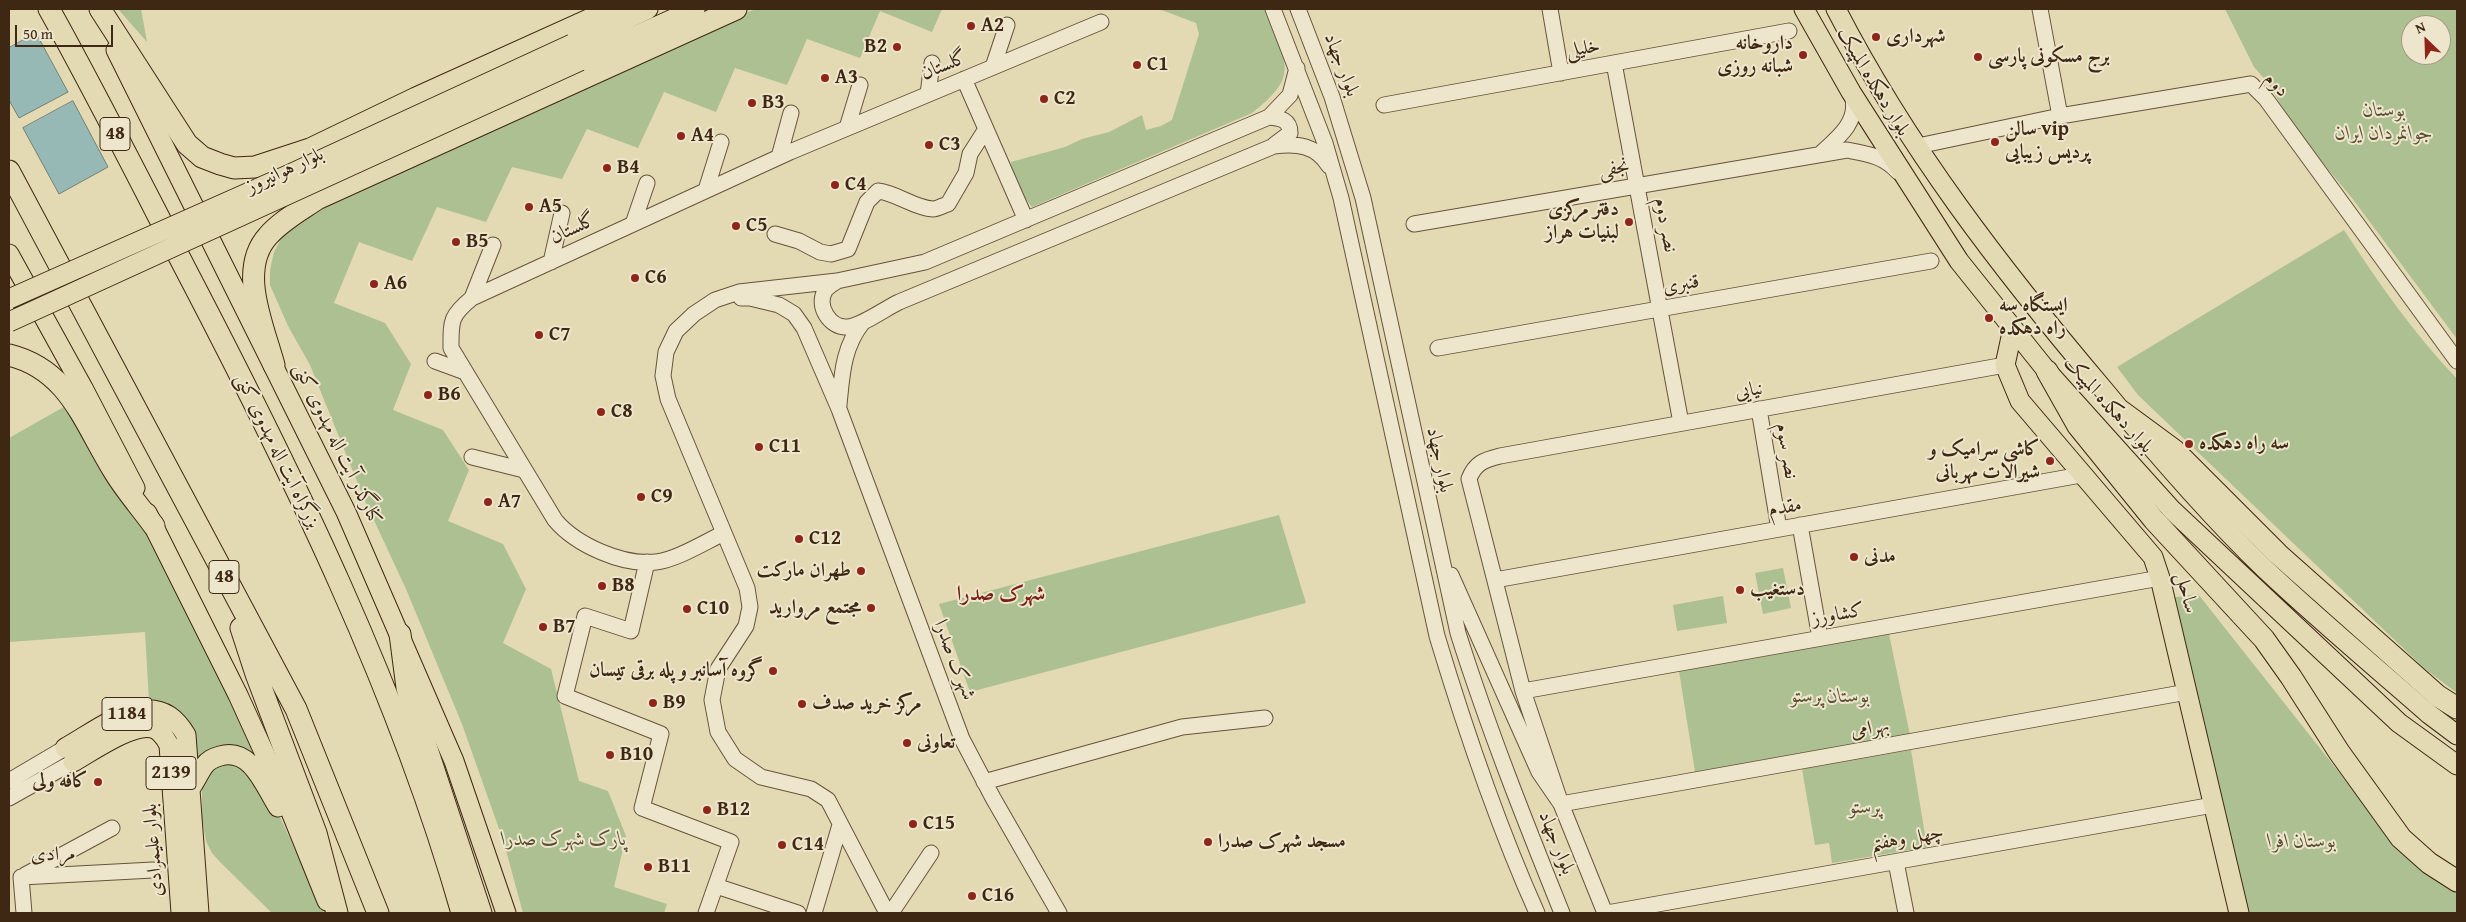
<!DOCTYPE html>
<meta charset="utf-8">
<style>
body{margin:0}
#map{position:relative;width:2466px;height:922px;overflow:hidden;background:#e3d9b2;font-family:"Gentium Book Plus",serif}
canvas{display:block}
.frame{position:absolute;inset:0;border:10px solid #3e2813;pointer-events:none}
.north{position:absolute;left:2401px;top:15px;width:50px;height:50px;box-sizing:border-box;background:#ede6cd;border:1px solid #a79a83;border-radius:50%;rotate:336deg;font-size:14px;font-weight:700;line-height:20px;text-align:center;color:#3e2813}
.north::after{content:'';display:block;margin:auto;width:18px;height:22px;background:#8f2418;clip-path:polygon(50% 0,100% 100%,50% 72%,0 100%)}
.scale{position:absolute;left:15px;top:25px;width:98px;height:22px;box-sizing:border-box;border:2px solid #3e2813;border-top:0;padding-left:6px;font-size:15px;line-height:18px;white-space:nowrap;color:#3e2813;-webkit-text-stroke:4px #ede6cd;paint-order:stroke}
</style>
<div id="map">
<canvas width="2466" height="922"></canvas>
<div class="frame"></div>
<div class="north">N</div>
<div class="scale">50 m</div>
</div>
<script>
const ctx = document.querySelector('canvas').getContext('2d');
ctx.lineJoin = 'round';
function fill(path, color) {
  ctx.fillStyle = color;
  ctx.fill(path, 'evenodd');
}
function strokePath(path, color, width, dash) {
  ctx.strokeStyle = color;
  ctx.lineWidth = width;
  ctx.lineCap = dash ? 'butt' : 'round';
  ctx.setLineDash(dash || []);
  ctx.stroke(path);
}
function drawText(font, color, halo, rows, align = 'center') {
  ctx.font = font + ' "Gentium Book Plus",Amiri,serif';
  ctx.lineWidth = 4;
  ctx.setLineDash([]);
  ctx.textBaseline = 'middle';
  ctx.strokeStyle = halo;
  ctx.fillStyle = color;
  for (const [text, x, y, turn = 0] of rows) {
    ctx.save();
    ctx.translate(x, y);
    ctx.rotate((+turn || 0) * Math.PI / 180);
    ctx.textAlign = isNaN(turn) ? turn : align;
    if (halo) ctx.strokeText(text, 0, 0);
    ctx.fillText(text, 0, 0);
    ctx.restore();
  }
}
fill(new Path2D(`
 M118,9h23l6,33z
 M757,9h185l-10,23 -52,-21 -20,47 -53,-19 -20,46 -52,-17 -19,44 -52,-20 -26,56 -51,-19 -25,50 -50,-12 -26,55 -49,-15 -25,54 -53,-19 -25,61 51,20 26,41 -18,46 50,20 26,40 -21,51 55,23 23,45 -23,54 48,26 28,112 29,10 18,45 -12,51 53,17 -3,9h-141l-19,-70 -42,-119 -56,-135 -41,-88 -55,-136 -22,-39 -18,-41v-15l4,-18 8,-15 55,-38 404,-185z
 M1159,9h105c18,52 41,63 -12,104l-220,94c-11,-13 -20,-29 -21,-45l54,-15 17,-8 27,-7 33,-17 4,15 15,-4 11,-6 27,-86 -3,-11z
 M2225,9h232v330l-105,-141 -55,-66 -29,-49 -14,-16zM2411,25h30v30h-30z
 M2344,230c34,52 70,104 113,149v314l-32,-24 -287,-274 -21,-28z
 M69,404l105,177 101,212 -22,-35 -54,8c-5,-34 -9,-63 -50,-65l-4,-69 -136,10v-204z
 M1279,515l27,88 -336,89 -31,-88z
 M1783,568l8,40 -28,6 -8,-41z
 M2198,594l197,249 62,46v24h-212l-75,-315z
 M1723,596l4,27 -50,8 -4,-26z
 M1889,634l21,101 -215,37 -16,-101z
 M1911,750l16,97 -95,16 -3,-20 -14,2 -13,-76z
 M223,761l24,7 33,49 44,96h-52l-52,-51 -8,-9 -6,-12 -4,-22v-34l15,-23z`), '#adc091');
const water = new Path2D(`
 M36,33l32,59 -49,26 -10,-18v-52z
 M73,101l35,66 -49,27 -36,-66z`);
fill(water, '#97b9b5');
strokePath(water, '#737f74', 1);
const minor = new Path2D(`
 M1273,9l52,134 16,55 96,438c28,93 60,188 100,277
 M1298,9l34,88 31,101 95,435c30,95 67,188 104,280
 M1550,9l11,64
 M2040,9l20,107
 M1614,63l67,360
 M993,67l14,-42
 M964,79l62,141
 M928,94l4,-31
 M1384,105l405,-74
 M1269,117c12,1 21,3 21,16l-16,12
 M847,128l13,-43
 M1918,146l142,-30 191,-32 15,15 191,262
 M1820,154c18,-16 40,-33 32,-59
 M779,157l12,-44
 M706,190l15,-48
 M633,224l14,-41
 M1414,224l433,-74c21,4 37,6 51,22
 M775,234l24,7 21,11 11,2 17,-5 19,-47 11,-11c19,2 36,17 55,18 4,0 11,-4 15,-5l18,-31 4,-19 16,-25
 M551,262l11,-49
 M837,281c-4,3 -10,6 -12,10 -9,15 5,37 22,36 13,0 39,-19 52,-25l375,-156c23,-3 42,-1 55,20
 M472,298l21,-53
 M741,298h9l29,7 15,9 10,14 35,81 123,330 31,59 66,115
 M1438,348l493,-87
 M435,361l30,11
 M839,405c3,-31 4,-58 24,-83
 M1759,409l20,120
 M472,457l52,13
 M1800,525l20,113
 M724,533c-19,9 -48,27 -68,29 -33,4 -80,-17 -101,-42l-104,-172c0,-27 -1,-32 21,-50l318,-146 311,-130
 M647,562l-16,69 -46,-15 -20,80 96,38 -19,74 89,34 -25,71
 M1451,575l88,197 22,32 626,-112
 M1495,580l586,-105
 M1523,691l637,-113
 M9,781l56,-33
 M984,782l198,-55 83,-9
 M9,798l64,-36
 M1896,862l10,51
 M25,875l87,-47
 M21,877l132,-7
 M21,877l3,36
 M716,886l82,27
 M814,913l26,-88
 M887,913l-59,-113 -17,-11 -50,-12 -26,-18 -17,-27 -6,-32 6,-31 28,-43 4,-19 -3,-19 -79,-189 -5,-23 3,-24 10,-21 18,-17 21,-14 24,-8 98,-11 88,-19 344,-145 21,-22 7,-27
 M891,913l40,-60
 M1605,913l-44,-109 -38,-113 -54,-212c6,-16 15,-19 31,-23l505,-91
 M1607,913l606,-108`);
const major = new Path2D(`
 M1804,9l47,83 108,169 88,110 125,139 227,213 58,42
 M1836,9c71,138 167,262 267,380 51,62 104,124 162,180 53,50 109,97 164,145l28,21
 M572,44l76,-35
 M116,50l230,462 108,249 52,152
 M580,61l115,-52
 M9,254l74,134 52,100
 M2013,328l-8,37 15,36 133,156 7,21 79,335
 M147,513l91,182 51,112 38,94
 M65,748c38,-21 90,-67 121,-13l13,178
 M73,762c18,-10 59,-39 79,-34 9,2 13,10 17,17l12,168
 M190,789c5,-7 9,-16 14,-23 4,-6 9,-8 16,-10 31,-9 44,29 58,51`);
const highway = new Path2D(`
 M49,9c48,86 92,174 137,261 107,205 213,421 276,643
 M100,9l87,135 15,13 18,7 14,4 21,-1 55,-18 106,-51 197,-89
 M9,171l287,538 82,204
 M9,355c61,15 75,69 106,118 11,18 26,35 39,53
 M274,365c-10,-38 -37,-95 -6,-129 13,-15 33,-26 49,-37l419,-190
 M2047,371l31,55 76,94 110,119 27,38 48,75 62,86 28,25 28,18
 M2121,411l53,39 104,104 160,142 19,12
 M241,628l15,46 60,159 21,80
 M400,634l7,54 74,225`);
strokePath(minor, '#67543b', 17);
strokePath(major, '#3e2813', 21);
strokePath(highway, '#3e2813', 23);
strokePath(minor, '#ede6cd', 15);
strokePath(major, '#e3d9b2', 19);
strokePath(highway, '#e3d9b2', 21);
const majorBridge = new Path2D(`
 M9,299l281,-125 282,-130
 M9,322l571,-261`);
strokePath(majorBridge, '#3e2813', 21, []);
strokePath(majorBridge, '#e3d9b2', 19);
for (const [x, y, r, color] of [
 [971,26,5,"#8f2418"],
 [1876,37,5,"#8f2418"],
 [897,47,5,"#8f2418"],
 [1803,55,5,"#8f2418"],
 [1978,57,5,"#8f2418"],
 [1137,65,5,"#8f2418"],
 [825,78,5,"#8f2418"],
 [1044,99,5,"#8f2418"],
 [752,103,5,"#8f2418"],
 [681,136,5,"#8f2418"],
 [1995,142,5,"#8f2418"],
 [929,145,5,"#8f2418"],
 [607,168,5,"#8f2418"],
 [835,185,5,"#8f2418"],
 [529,207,5,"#8f2418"],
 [1629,222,5,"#8f2418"],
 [736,226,5,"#8f2418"],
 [456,242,5,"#8f2418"],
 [635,278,5,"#8f2418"],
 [374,284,5,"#8f2418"],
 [1989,318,5,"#8f2418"],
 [539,335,5,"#8f2418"],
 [428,395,5,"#8f2418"],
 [601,412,5,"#8f2418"],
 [2189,444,5,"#8f2418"],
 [759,447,5,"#8f2418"],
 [2050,461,5,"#8f2418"],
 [641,497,5,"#8f2418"],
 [488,502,5,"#8f2418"],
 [799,539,5,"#8f2418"],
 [1854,557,5,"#8f2418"],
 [861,571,5,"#8f2418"],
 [602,586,5,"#8f2418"],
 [1740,590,5,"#8f2418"],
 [871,608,5,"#8f2418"],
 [687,609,5,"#8f2418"],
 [543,627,5,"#8f2418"],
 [773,671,5,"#8f2418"],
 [653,703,5,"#8f2418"],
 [802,704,5,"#8f2418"],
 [907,743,5,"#8f2418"],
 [610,755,5,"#8f2418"],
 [98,782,5,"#8f2418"],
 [707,810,5,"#8f2418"],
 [913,824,5,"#8f2418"],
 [1208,842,5,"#8f2418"],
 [782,845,5,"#8f2418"],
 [648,867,5,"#8f2418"],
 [972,896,5,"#8f2418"]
]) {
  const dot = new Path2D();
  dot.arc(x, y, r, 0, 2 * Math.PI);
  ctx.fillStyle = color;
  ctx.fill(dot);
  strokePath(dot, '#ede6cd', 2);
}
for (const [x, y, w] of [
 [115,134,30],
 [224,577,30],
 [127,714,50],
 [171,773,50]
]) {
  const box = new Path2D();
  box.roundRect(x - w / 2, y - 16.5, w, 33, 4);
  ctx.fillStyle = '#ede6cd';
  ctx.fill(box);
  strokePath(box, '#3e2813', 1);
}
drawText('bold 19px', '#3e2813', null, [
 ["48",115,134],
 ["48",224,577],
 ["1184",127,714],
 ["2139",171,773]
]);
drawText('bold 20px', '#3e2813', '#ede6cd', [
 ["A2",981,26],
 ["شهرداری",1886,37],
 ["داروخانه",1793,44,"right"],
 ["شبانه روزی",1793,67,"right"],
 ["B2",887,47,"right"],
 ["برج مسکونی پارسی",1988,57],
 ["C1",1147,65],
 ["A3",835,78],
 ["C2",1054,99],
 ["B3",762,103],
 ["سالن vip",2005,130],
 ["پردیس زیبایی",2005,153],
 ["A4",691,136],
 ["C3",939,145],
 ["B4",617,168],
 ["C4",845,185],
 ["A5",539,207],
 ["دفتر مرکزی",1619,210,"right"],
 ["لبنیات هراز",1619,233,"right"],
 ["C5",746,226],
 ["B5",466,242],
 ["C6",645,278],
 ["A6",384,284],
 ["ایستگاه سه",1999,306],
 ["راه دهکده",1999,329],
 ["C7",549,335],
 ["B6",438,395],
 ["C8",611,412],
 ["سه راه دهکده",2199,444],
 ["C11",769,447],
 ["کاشی سرامیک و",2040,450,"right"],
 ["شیرالات مهربانی",2040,473,"right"],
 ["C9",651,497],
 ["A7",498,502],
 ["C12",809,539],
 ["مدنی",1864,557],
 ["طهران مارکت",851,571,"right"],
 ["B8",612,586],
 ["دستغیب",1750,590],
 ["مجتمع مروارید",861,608,"right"],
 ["C10",697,609],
 ["B7",553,627],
 ["گروه آسانبر و پله برقی تیسان",763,671,"right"],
 ["B9",663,703],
 ["مرکز خرید صدف",812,704],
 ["تعاونی",917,743],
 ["B10",620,755],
 ["کافه ولی",88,782,"right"],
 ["B12",717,810],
 ["C15",923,824],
 ["مسجد شهرک صدرا",1218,842],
 ["C14",792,845],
 ["B11",658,867],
 ["C16",982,896]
], 'left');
drawText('20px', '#3e2813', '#ede6cd', [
 ["خلیلی",1583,49,-10],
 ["بلوار جهاد",1341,65,69],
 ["گلستان",944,66,-22],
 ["بلوار دهکده المپیک",1873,82,59],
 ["دوم",2276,85,45],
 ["نجفی",1614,169,-10],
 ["بلوار هوانیروز",285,171,-25],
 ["نصر دوم",1665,225,79],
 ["گلستان",573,229,-25],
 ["قنبری",1681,285,-10],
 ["نیایی",1749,391,-10],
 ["بلوار دهکده المپیک",2108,405,48],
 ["کنارگذر آیت اله مهدوی کنی",337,444,64],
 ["بزرگراه آیت اله مهدوی کنی",277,451,64],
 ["نصر سوم",1786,451,80],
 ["بلوار جهاد",1439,460,78],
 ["مقدم",1785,508,-10],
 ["ساحل",2186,593,76],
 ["کشاورز",1838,615,-10],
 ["شهرک صدرا",954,660,69],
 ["بهرامی",1870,729,-10],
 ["چهل وهفتم",1907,839,-10],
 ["بلوار جهاد",1556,843,68],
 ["بلوار علیمرادی",154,850,-94],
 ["مرادی",53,855,-2]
]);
drawText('italic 20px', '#5a4e32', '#ede6cd', [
 ["بوستان",2384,111],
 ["جوانمردان ایران",2384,134],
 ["بوستان پرستو",1830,697],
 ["پرستو",1865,808],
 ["پارک شهرک صدرا",564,840],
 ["بوستان افرا",2302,842]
]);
drawText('bold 21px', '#7a1f14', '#ede6cd', [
 ["شهرک صدرا",1001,595]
]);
</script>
